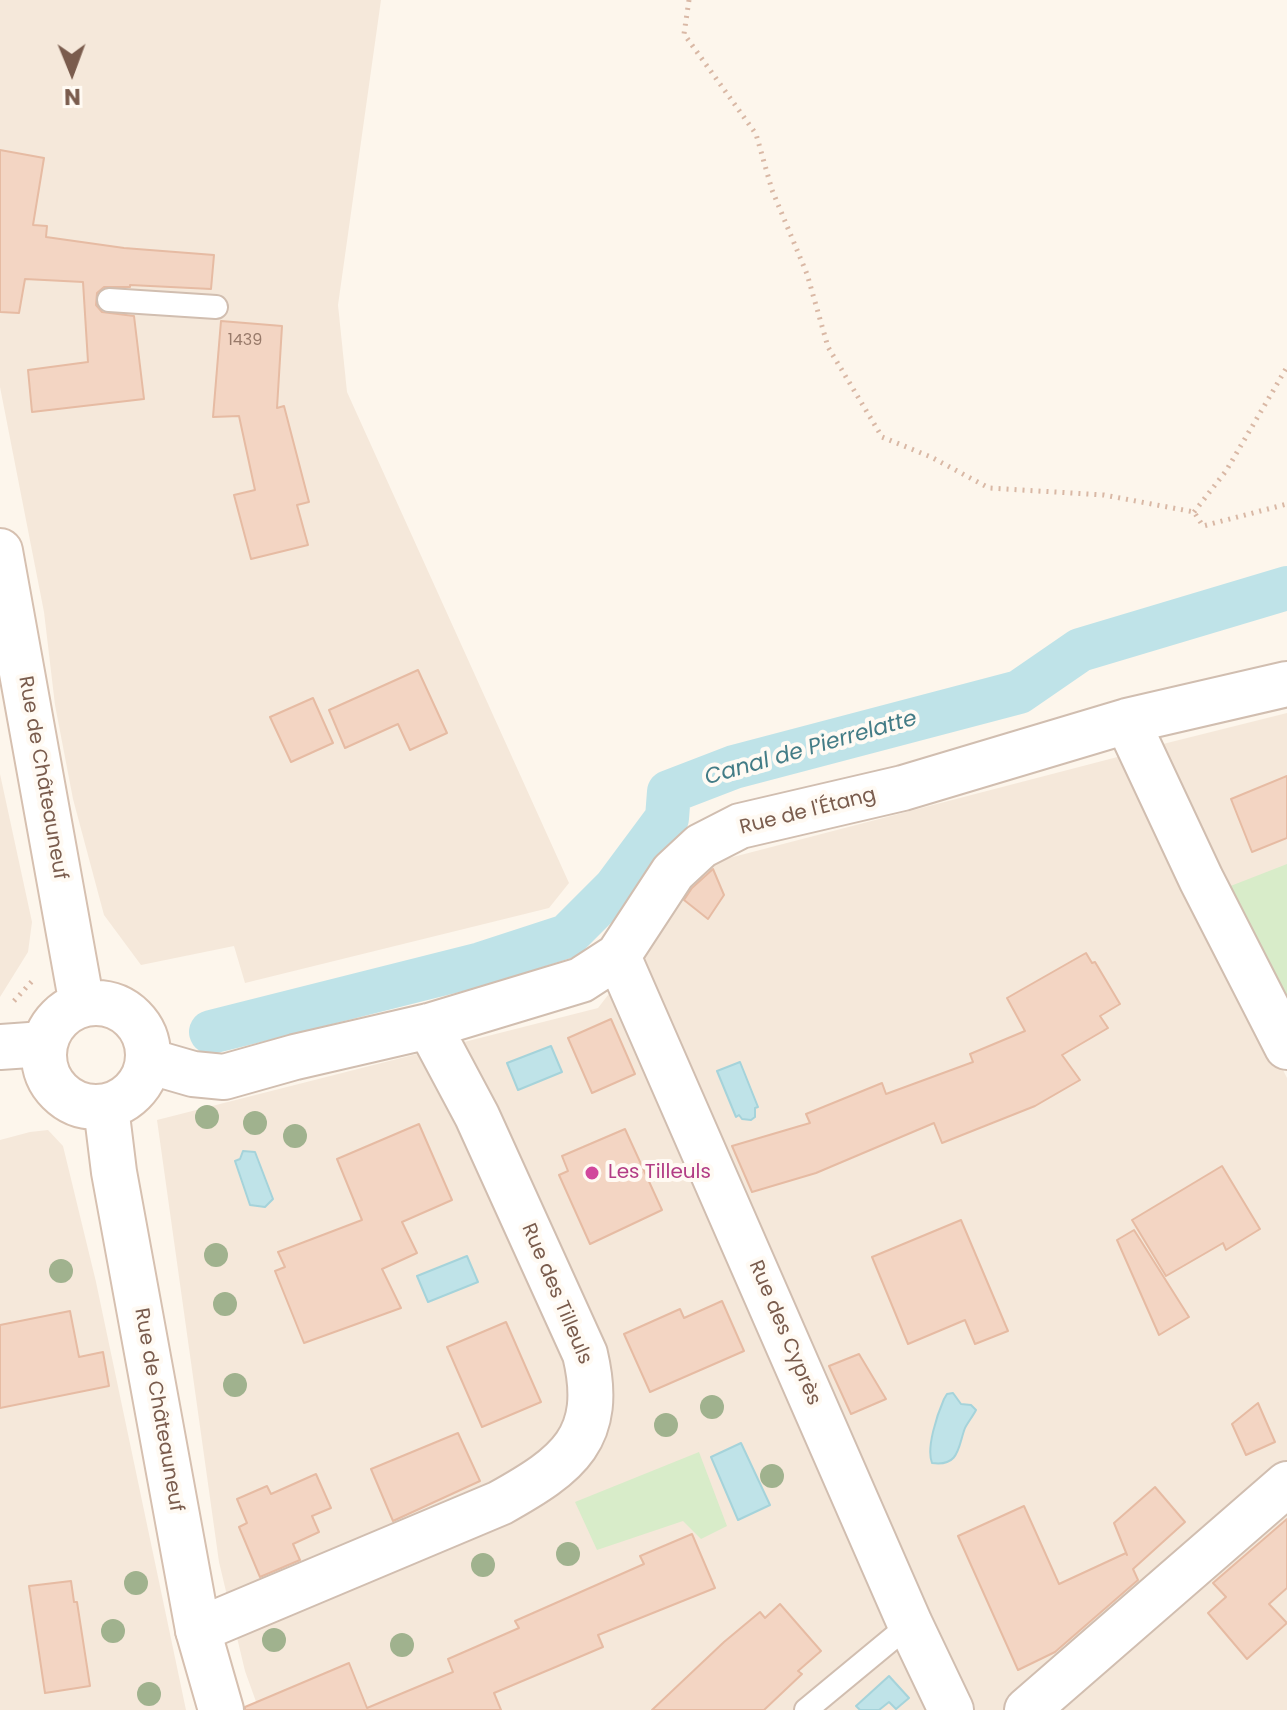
<!DOCTYPE html>
<meta charset="utf-8">
<style>
body{margin:0}
#map{position:relative;width:1287px;height:1710px;overflow:hidden;background:#fdf6ec;font-family:Poppins,sans-serif}
canvas{display:block}
.north{position:absolute;left:32px;top:32px;width:80px;height:80px;-webkit-text-stroke:6px #fffaf3;paint-order:stroke;rotate:179deg;font-size:22px;font-weight:700;line-height:32px;text-align:center;color:#7a5c4d}
.north::after{content:'';display:block;margin:auto;width:28px;height:36px;background:#7a5c4d;clip-path:polygon(50% 0,100% 100%,50% 72%,0 100%)}
</style>
<div id="map">
<canvas width="1287" height="1710"></canvas>
<div class="north">N</div>
</div>
<script>
const ctx = document.querySelector('canvas').getContext('2d');
ctx.lineJoin = 'round';
function fill(path, color) {
  ctx.fillStyle = color;
  ctx.fill(path, 'evenodd');
}
function strokePath(path, color, width, dash) {
  ctx.strokeStyle = color;
  ctx.lineWidth = width;
  ctx.lineCap = dash ? 'butt' : 'round';
  ctx.setLineDash(dash || []);
  ctx.stroke(path);
}
function drawText(font, color, halo, rows, align = 'center') {
  ctx.font = font + ' Poppins,sans-serif';
  ctx.lineWidth = 8;
  ctx.setLineDash([]);
  ctx.textBaseline = 'middle';
  ctx.strokeStyle = halo;
  ctx.fillStyle = color;
  for (const [text, x, y, turn = 0] of rows) {
    ctx.save();
    ctx.translate(x, y);
    ctx.rotate((+turn || 0) * Math.PI / 180);
    ctx.textAlign = isNaN(turn) ? turn : align;
    if (halo) ctx.strokeText(text, 0, 0);
    ctx.fillText(text, 0, 0);
    ctx.restore();
  }
}
fill(new Path2D(`
 M0,0h381l-43,305 9,87 222,491 -20,25 -304,75 -11,-37 -93,19 -37,-50 -31,-116 -18,-94 -11,-93 -44,-225z
 M1287,713v310l-128,-278z
 M1129,754l158,324v632h-1028l-14,-39 -26,-109 -62,-442 441,-112 112,-145z
 M0,774l32,148 -4,30 -28,45z
 M48,1130l15,16 33,136 90,428h-186v-570l30,-8z`), '#f5e8da');
fill(new Path2D(`
 M1287,864v147l-59,-124z
 M699,1452l28,74 -26,13 -18,-18 -86,29 -22,-48z`), '#d8ecc9');
const water = new Path2D(`
 M551,1046l11,26 -44,18 -11,-27z
 M740,1062l18,45 -3,1v9l-4,3 -9,-1 -3,-4 -3,2 -19,-46z
 M243,1151l12,1 18,47 -8,8 -15,-2 -15,-44 5,-2z
 M467,1256l11,26 -50,20 -11,-26z
 M953,1393l8,11 10,1 5,5c-3,6 -8,12 -11,18 -7,18 -5,39 -33,35 -6,-15 5,-48 12,-64l3,-5z
 M741,1443l29,62 -32,15 -27,-63z
 M889,1676l20,22 -13,11 -7,-7 -10,8h-19l-4,-4z`);
fill(water, '#bfe3e8');
strokePath(water, '#a5d3da', 2);
strokePath(new Path2D(`
 M211,1032l270,-68 86,-28 48,-48 52,-70 2,-26 65,-25 285,-75 61,-42 207,-62`), '#bfe3e8', 44);
const building = new Path2D(`
 M0,150l44,8 -11,67 14,1 -1,11 78,11 90,7 -3,34 -81,-4v2h-26l-7,6 -1,12 6,7 32,4 10,83 -112,13 -4,-42 60,-8 -5,-80 -58,-3 -6,34 -19,-1z
 M221,321l61,5 -5,82 7,-2 25,96 -12,3 11,40 -57,14 -17,-64 21,-5 -16,-74 -26,1z
 M418,670l29,63 -37,17 -12,-26 -53,24 -16,-38z
 M313,698l20,45 -42,19 -21,-45z
 M1287,776v62l-35,14 -21,-53z
 M713,869l11,26 -16,24 -24,-19 8,-12z
 M1086,953l6,10 3,-1 25,42 -20,12 8,12 -46,27 18,25 -45,26 -93,37 -8,-20 -118,50 -64,19 -20,-46 78,-23 -4,-9 76,-31 4,11 87,-32 -3,-8 55,-23 -18,-33z
 M611,1019l24,55 -43,19 -24,-55z
 M419,1124l33,76 -50,22 15,31 -35,16 19,39 -97,35 -29,-72 10,-4 -7,-15 84,-32 -25,-61z
 M625,1129l37,81 -72,34 -31,-69 9,-4 -6,-15z
 M1222,1166l38,63 -34,21 -3,-7 -57,33 -34,-56z
 M961,1220l47,111 -33,13 -10,-24 -57,24 -36,-87z
 M1134,1230l55,87 -30,18 -42,-95z
 M722,1301l22,50 -94,41 -26,-58 56,-25 4,9z
 M70,1311l9,46 24,-5 6,34 -109,22v-83z
 M506,1322l35,80 -59,25 -35,-80z
 M859,1354l27,45 -35,15 -22,-48z
 M1258,1403l17,39 -29,13 -14,-31z
 M458,1433l22,48 -87,40 -22,-52z
 M316,1474l15,34 -19,8 7,16 -26,12 7,16 -40,17 -21,-50 8,-4 -10,-24 30,-13 4,8z
 M1155,1487l30,35 -52,47 5,11 -83,72 -37,18 -60,-134 66,-30 35,78 67,-31 1,2 -13,-32z
 M1287,1519v69l-18,16 18,19 -40,36 -39,-46 18,-16 -13,-14z
 M692,1534l23,54 -117,47 5,12 -109,46 7,17h-256v-3l104,-44 18,45 86,-36 -5,-13 71,-31 -4,-7 129,-57 -4,-8z
 M71,1581l3,21h3l13,84 -45,7 -16,-107z
 M780,1604l41,47 -23,20 4,3 -38,36h-112l72,-68 36,-30 5,6z`);
fill(building, '#f3d5c3');
strokePath(building, '#e6bba3', 2);
const service = new Path2D(`
 M109,300l107,7
 M806,1710l104,-86`);
const minor = new Path2D(`
 M1127,721l74,158 86,168
 M618,956l292,668 41,86
 M0,1047l44,-3
 M148,1061l45,13 31,3 71,-20 134,-31 152,-46 37,-24 55,-84 28,-26 39,-20 163,-38 224,-67 160,-37
 M198,1630l302,-127c68,-38 105,-65 85,-149l-108,-238 -48,-90
 M1027,1710l260,-226`);
const secondary = new Path2D(`
 M0,551l82,454
 M44 1055a52 52 0 1 1 104 0a52 52 0 1 1-104 0Z
 M106,1107l8,65 84,458 23,80`);
strokePath(service, '#d1beb0', 26);
strokePath(minor, '#d1beb0', 48);
strokePath(secondary, '#d6c0b0', 48);
strokePath(new Path2D(`
 M689,0l-5,34 72,100 16,56 35,84 21,73 54,90 49,20 58,31 115,7 90,17 9,14 84,-22
 M1194,512l32,-41 61,-104
 M14,1001l20,-22`), '#d9b8a5', 5, [2, 6]);
strokePath(service, '#fff', 22);
strokePath(minor, '#fff', 44);
strokePath(secondary, '#fff', 44);
ctx.fillStyle = '#a0b28e';
for (const [x, y] of [
 [207,1117],
 [255,1123],
 [295,1136],
 [216,1255],
 [61,1271],
 [225,1304],
 [235,1385],
 [712,1407],
 [666,1425],
 [772,1476],
 [568,1554],
 [483,1565],
 [136,1583],
 [113,1631],
 [274,1640],
 [402,1645],
 [149,1694]
]) {
  ctx.beginPath();
  ctx.arc(x, y, 12, 0, 2 * Math.PI);
  ctx.fill();
}
for (const [x, y, r, color] of [
 [592,1173,8,"#d1479c"]
]) {
  const dot = new Path2D();
  dot.arc(x, y, r, 0, 2 * Math.PI);
  ctx.fillStyle = color;
  ctx.fill(dot);
  strokePath(dot, '#fffaf3', 3);
}
drawText('16px', '#987a6a', null, [
 ["1439",245,341]
]);
drawText('20px', '#7a5c4d', '#fffaf3', [
 ["Rue de Châteauneuf",42,778,80],
 ["Rue de l'Étang",808,812,-14],
 ["Rue des Tilleuls",556,1294,67],
 ["Rue des Cyprès",784,1333,67],
 ["Rue de Châteauneuf",158,1410,80]
]);
drawText('20px', '#b23c85', '#fffaf3', [
 ["Les Tilleuls",608,1173]
], 'left');
drawText('italic 22px', '#437c86', '#fffaf3', [
 ["Canal de Pierrelatte",811,749,-16]
]);
</script>
